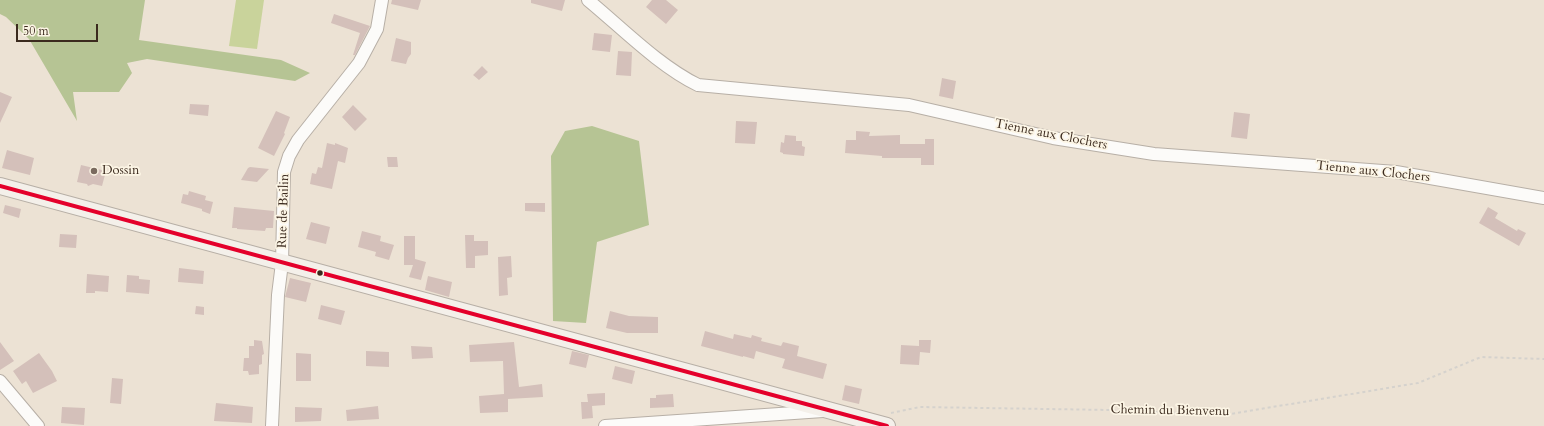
<!DOCTYPE html>
<style>
body{margin:0}
#map{position:relative;width:1544px;height:426px;overflow:hidden;background:#ece2d4;font-family:Cardo,serif}
canvas{display:block}
.scale{position:absolute;left:16px;top:24px;width:82px;height:18px;box-sizing:border-box;border:2px solid #3b2a1e;border-top:0;padding-left:5px;font-size:12px;line-height:14px;white-space:nowrap;color:#3b2a1e;-webkit-text-stroke:3px #fcf5e5;paint-order:stroke}
</style>
<div id="map">
<canvas width="1544" height="426"></canvas>
<div class="scale">50 m</div>
</div>
<script>
const ctx = document.querySelector('canvas').getContext('2d');
ctx.lineJoin = 'round';
function fill(path, color) {
  ctx.fillStyle = color;
  ctx.fill(path, 'evenodd');
}
function strokePath(path, color, width, dash) {
  ctx.strokeStyle = color;
  ctx.lineWidth = width;
  ctx.lineCap = dash ? 'butt' : 'round';
  ctx.setLineDash(dash || []);
  ctx.stroke(path);
}
function drawText(font, color, halo, rows, align = 'center') {
  ctx.font = font + ' Cardo,serif';
  ctx.lineWidth = 3.5;
  ctx.setLineDash([]);
  ctx.textBaseline = 'middle';
  ctx.strokeStyle = halo;
  ctx.fillStyle = color;
  for (const [text, x, y, turn = 0] of rows) {
    ctx.save();
    ctx.translate(x, y);
    ctx.rotate((+turn || 0) * Math.PI / 180);
    ctx.textAlign = isNaN(turn) ? turn : align;
    if (halo) ctx.strokeText(text, 0, 0);
    ctx.fillText(text, 0, 0);
    ctx.restore();
  }
}
fill(new Path2D(`
 M236,0h28l-7,49 -28,-3z`), '#c9d39b');
fill(new Path2D(`
 M0,0h145l-6,40 142,20 29,13 -15,8 -148,-22 -20,4 5,10 -13,19h-46l4,29 -48,-82 -23,-22 -6,-3z
 M592,126l47,15 10,84 -52,17 -11,81 -33,-2 -2,-165 14,-25z`), '#b6c494');
fill(new Path2D(`
 M392,0h29l-3,10 -27,-6z
 M531,0h34l-3,11 -31,-8z
 M652,0h14l12,10 -12,14 -20,-17z
 M334,14l36,12 -15,29h-2l7,-22 -29,-10z
 M594,33l18,2 -2,17 -18,-2z
 M396,38l15,4v12l-3,4 -2,6 -15,-3z
 M618,51l14,1 -1,24 -15,-1z
 M482,66l6,6 -9,8 -6,-5z
 M942,78l14,3 -3,18 -14,-3z
 M0,92l12,5 -12,26z
 M190,104l19,1 -1,11 -19,-2z
 M353,105l14,14 -12,12 -13,-14z
 M276,111l14,6 -6,16 1,1 -11,22 -16,-8z
 M1234,112l16,2 -3,25 -16,-2z
 M736,121l21,1 -2,22 -20,-1z
 M856,131l14,1 -1,4 31,-1v9h25v-5h9v26h-13v-7h-39v-2l-37,-3 1,-13h10z
 M785,135l11,1v5h6v5l3,1 -1,9 -21,-2v-1l-3,-1 1,-10 3,1z
 M327,143l8,2v-2l13,5 -3,15 -7,-2 -6,28 -22,-5 2,-11 4,1 2,-7 4,1z
 M7,150l27,8 -4,17 -28,-7z
 M387,157h10l1,10h-10z
 M81,165l25,6 -4,15 -9,-2 -5,2 -1,-2 -10,-2z
 M250,167l19,2 -12,13 -16,-2 7,-12z
 M189,191l17,5 -1,4 8,2 -3,12 -8,-3v-2l-21,-6 2,-9 5,1z
 M525,203h20v9l-20,-1z
 M5,205l16,4 -2,9 -16,-5z
 M234,207l40,4 -1,17h-7l-1,3 -28,-2v-1h-5z
 M1488,207l10,6 -3,5 22,13 1,-2 8,4 -7,13 -40,-23z
 M311,222l19,5 -4,17 -20,-5z
 M362,231l19,5 -1,5 14,4 -5,15 -14,-4 1,-4 -18,-5z
 M60,234l17,1 -1,13 -17,-1z
 M465,235h9v6h14v14l-13,1v12h-9z
 M404,236h11v23l11,3 -5,18 -12,-3 4,-12h-9z
 M511,256l1,21 -5,1 1,17 -9,1 -1,-39z
 M179,268l25,3 -1,13 -25,-2z
 M87,274l22,2 -1,16 -13,-1v2h-9z
 M127,275l12,1v3l11,1 -1,14 -23,-2z
 M428,276l24,6 -3,15 -24,-7z
 M290,278l21,5 -5,19 -21,-5z
 M321,305l24,6 -4,14 -23,-6z
 M196,306l8,1v8l-9,-1z
 M610,311l19,5 29,1v16h-31l-21,-5z
 M705,331l28,8 1,-5 17,4 1,-3 10,3 -1,3 20,5 2,-4 16,4 -2,10 30,8 -4,15 -41,-11 3,-9 -29,-8 -2,8 -11,-3v1l-42,-11z
 M254,340l8,1 2,13 -2,1v9l-3,1v9l-10,1 -1,-4h-5l1,-13h5v-12h5z
 M919,340h12l-1,13 -10,-1 -1,13 -19,-1 1,-19 18,1z
 M0,342l14,19 -14,9z
 M514,342l5,45 23,-3 1,13 -35,2v13l-28,1 -1,-17 25,-2 -1,-33 -33,1 -1,-17z
 M411,346l21,1 1,11 -21,1z
 M366,351l23,1v15l-23,-1z
 M572,351l17,4 -3,13 -17,-4z
 M39,353l13,18 5,10 -24,12 -7,-12 -4,3 -9,-13z
 M296,353l15,1v27h-15z
 M615,366l20,5 -3,13 -20,-5z
 M112,378l11,1 -2,25 -11,-1z
 M845,385l17,4 -3,15 -17,-4z
 M605,393v12l-13,1 1,12 -11,1 -1,-17h7l-1,-8z
 M673,394l1,13 -24,1v-10h6v-3z
 M216,403l37,4 -1,16 -38,-2z
 M378,406l1,13 -32,2 -1,-11z
 M62,407l23,1 -1,17 -23,-2z
 M295,407l27,1 -1,13 -26,1z`), '#d4c0ba');
const street = new Path2D(`
 M588,0c34,28 71,66 110,85l211,20 144,33 101,16 242,18 148,26
 M0,381l38,45
 M272,426l6,-131 4,-32 2,-91 5,-16 9,-16 61,-77 18,-34 5,-29
 M605,426l218,-15`);
const secondary = new Path2D(`
 M0,186l887,240`);
strokePath(street, '#b7afa6', 14);
strokePath(secondary, '#b7afa6', 18);
strokePath(new Path2D(`
 M891,413l29,-6 190,3 114,5 194,-32 63,-26 63,2`), '#d5d2cd', 2, [3, 3]);
strokePath(street, '#fcfbf9', 12);
strokePath(secondary, '#f4f0ea', 16);
strokePath(new Path2D(`
 M0,186l887,240`), '#e4002b', 4);
for (const [x, y, r, color] of [
 [94,171,4,"#796a5e"],
 [320,273,3.5,"#3b2a1e"]
]) {
  const dot = new Path2D();
  dot.arc(x, y, r, 0, 2 * Math.PI);
  ctx.fillStyle = color;
  ctx.fill(dot);
  strokePath(dot, '#fcf5e5', 1.5);
}
drawText('13px', '#3b2a1e', '#fcf5e5', [
 ["Tienne aux Clochers",1051,135,11],
 ["Tienne aux Clochers",1373,172,6],
 ["Rue de Bailin",284,211,-88],
 ["Chemin du Bienvenu",1170,411,1]
]);
drawText('13px', '#3b2a1e', '#fcf5e5', [
 ["Dossin",102,171]
], 'left');
</script>
